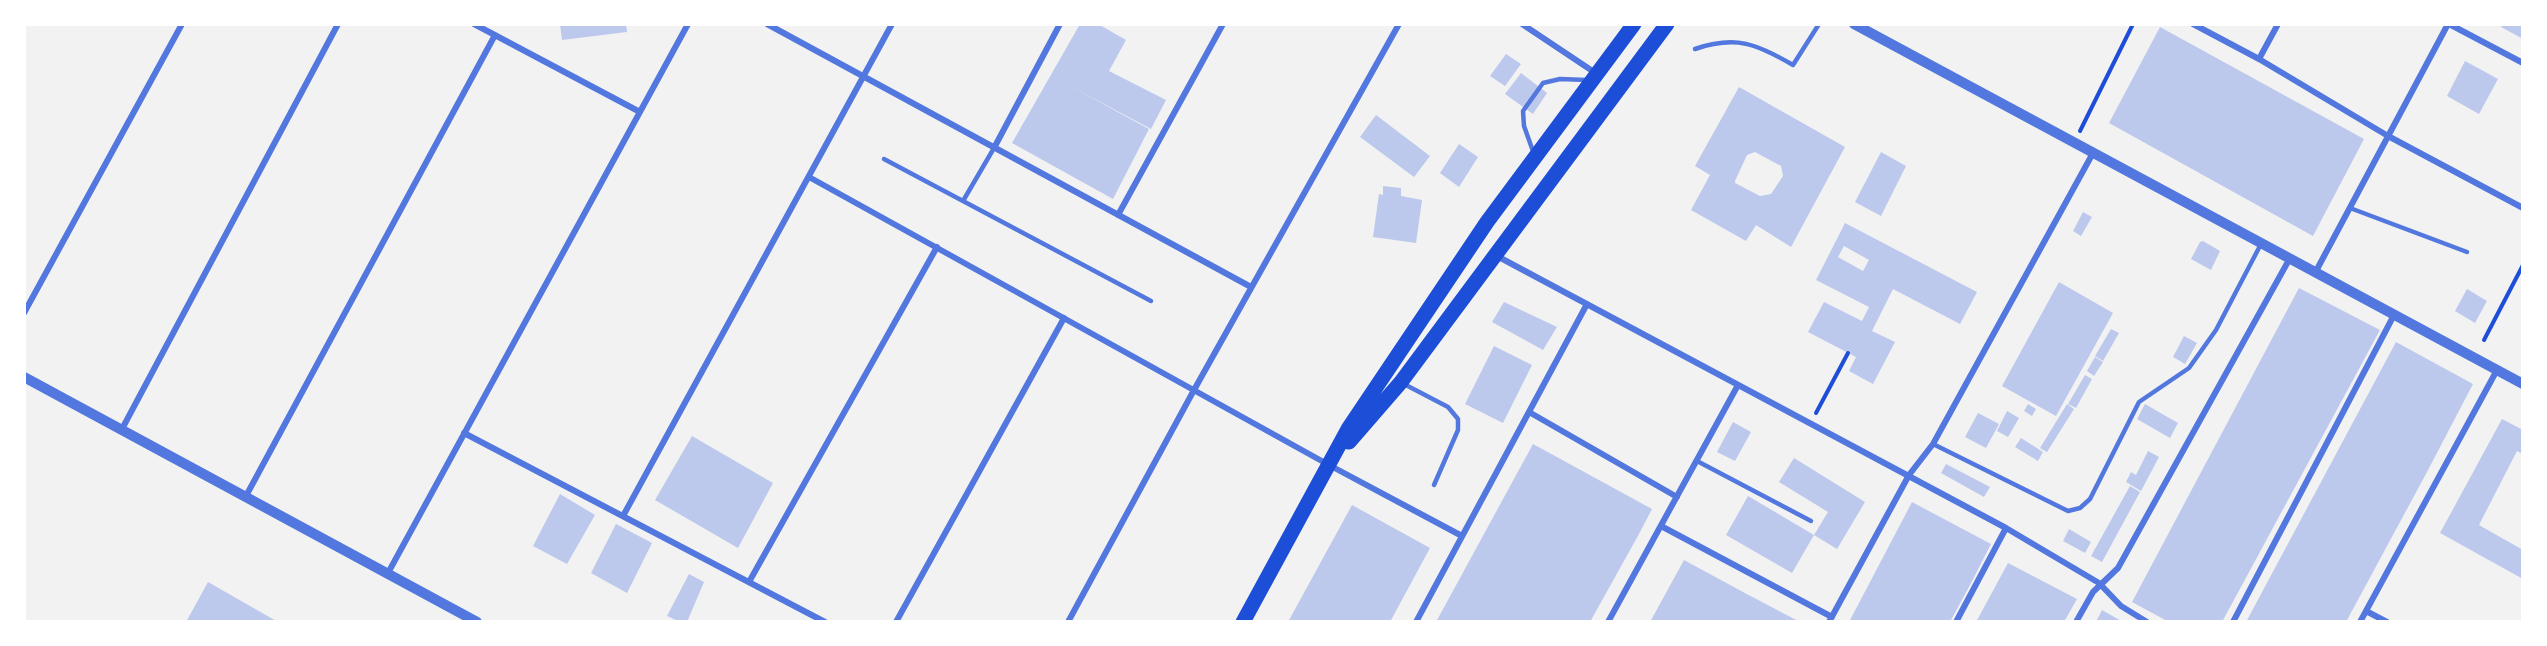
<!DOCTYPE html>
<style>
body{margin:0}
#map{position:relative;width:2547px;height:646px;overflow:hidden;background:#f2f2f2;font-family:"Public Sans",sans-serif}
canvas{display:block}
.frame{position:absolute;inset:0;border:26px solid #fff;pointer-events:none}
</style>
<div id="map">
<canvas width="2547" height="646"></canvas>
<div class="frame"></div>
</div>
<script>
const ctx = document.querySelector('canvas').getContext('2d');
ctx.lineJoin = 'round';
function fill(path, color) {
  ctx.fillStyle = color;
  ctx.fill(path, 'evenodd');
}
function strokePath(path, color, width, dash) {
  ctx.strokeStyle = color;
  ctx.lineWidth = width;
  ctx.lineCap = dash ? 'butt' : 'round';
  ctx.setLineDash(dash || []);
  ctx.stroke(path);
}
fill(new Path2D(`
 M560,24h66l1,8 -65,8z
 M1080,24h18l28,16 -17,31 57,29 -15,29 -81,-43 79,43 -36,70 -101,-56z
 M2502,24h21v15l-22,-12z
 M2160,27l204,112 -51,97 -204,-113z
 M1506,54l15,10 -16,22 -15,-10z
 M2465,61l33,18 -19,35 -32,-18z
 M1521,73l26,20 -14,21 -28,-20z
 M1739,87l106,60 -54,100 -35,-22 -10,16 -55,-31 19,-35 -15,-9zM1755,152l26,14 2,10 -12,18 -11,2 -25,-13v-2l12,-26z
 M1376,115l54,41 -16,21 -54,-40z
 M1459,144l19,13 -19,30 -19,-14z
 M1881,152l25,14 -25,50 -26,-14z
 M1383,186l18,2v8l21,4 -6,43 -43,-6 6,-43 4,1z
 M2083,212l9,5 -11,19 -8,-5z
 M1845,223l132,69 -17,32 -67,-35 -21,42 23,11 -22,42 -24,-13 7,-14 -48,-25 16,-30 38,19 7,-14 -53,-27zM1844,246l25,14 -6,11 -25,-14z
 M2203,241l17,10 -9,19 -20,-11 9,-17z
 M2059,282l54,31 -57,103 -54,-30z
 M2299,288l81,42 -158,292h-53l-37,-20z
 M2467,289l20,12 -12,22 -20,-12z
 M1504,302l53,25 -14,23 -51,-28z
 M2111,329l8,4 -16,28 -8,-5z
 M2184,336l13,7 -12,21 -12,-7z
 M2396,342l77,42 -46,88 -81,150h-100z
 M1494,346l38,19 -29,58 -38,-19z
 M2095,357l8,5 -9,14 -7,-5z
 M2085,375l7,4 -16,29 -8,-4z
 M2028,404l8,5 -4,7 -8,-5z
 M2067,404l7,5 -27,43 -7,-4z
 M2145,404l33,19 -8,15 -33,-19z
 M2007,411l12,7 -11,19 -11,-6z
 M1978,413l21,11 -13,24 -21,-11z
 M2502,419l21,11v24l-6,-3 -38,74 44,25v29l-83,-46z
 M1733,422l18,10 -16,29 -18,-9z
 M692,436l81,47 -35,65 -83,-48z
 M2021,438l22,14 -5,9 -23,-14z
 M1533,444l119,65 -13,25 -49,88h-154z
 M2148,451l11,6 -18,34 -15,-9 5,-10 5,3z
 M1794,458l71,44 -28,47 -23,-14 14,-23 -49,-30z
 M1946,464l44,23 -6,10 -43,-24z
 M2130,486l10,6 -38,70 -11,-6z
 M560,494l35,21 -28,49 -34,-18z
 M1748,496l66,39 -22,38 -66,-38z
 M1912,502l79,42 -21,41 -20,37h-101z
 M1352,505l78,43 -40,74h-102z
 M616,524l36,19 -25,50 -36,-20z
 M2069,529l22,13 -6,11 -22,-12z
 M1684,560l59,32 57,30h-150z
 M2008,563l69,36 -13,23h-88z
 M689,574l15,8 -17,40h-7l-13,-6z
 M208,582l70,40h-92z
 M2102,610l21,12h-27z`), '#bdc9ec');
strokePath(new Path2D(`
 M2080,131l53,-107
 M2484,340l39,-75
 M1816,413l32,-60`), '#1d4ed8', 4);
strokePath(new Path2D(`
 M1695,49c41,-14 62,-5 98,16l26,-41
 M1534,154l-10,-28 -1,-15 20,-28 17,-4 27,1
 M884,159l267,142
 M963,201l31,-53
 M2350,208l117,44
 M1402,383l46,24 10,12v11l-24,55
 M1933,444l135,67 12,-3 10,-9 49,-97 50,-34 27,-38 45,-86
 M1697,461l114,60`), '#5277de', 4.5);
strokePath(new Path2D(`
 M474,24l166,88
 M767,24l484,263
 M1522,24l75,50
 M2193,24l66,35 129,77 135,72
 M2449,24l74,39
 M2259,59l19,-35
 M994,148l66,-124
 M809,177l520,288 133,71
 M1118,215l105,-191
 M1495,255l511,273 93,55 22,23 26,16
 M2315,273l133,-249
 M24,313l158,-289
 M1529,412l148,85
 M122,429l216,-405
 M464,433l361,189
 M246,496l249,-461
 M623,516l269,-492
 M1661,526l171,91
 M388,573l300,-549
 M749,582l188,-335
 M2366,611l21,11
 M896,622l168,-304
 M1068,622l126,-232 205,-366
 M1416,622l171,-318
 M1608,622l130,-237
 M1829,622l80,-147 24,-31 160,-291
 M1956,622l50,-94
 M2076,622l17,-30 25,-24 172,-310
 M2233,622l161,-307
 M2360,622l137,-252`), '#5277de', 6);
strokePath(new Path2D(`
 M1854,24l669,360
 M24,377l453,245`), '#5277de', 10);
strokePath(new Path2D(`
 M1349,442l52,-60 266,-358
 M1243,622l105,-193 139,-207 147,-198`), '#1d4ed8', 15);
</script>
